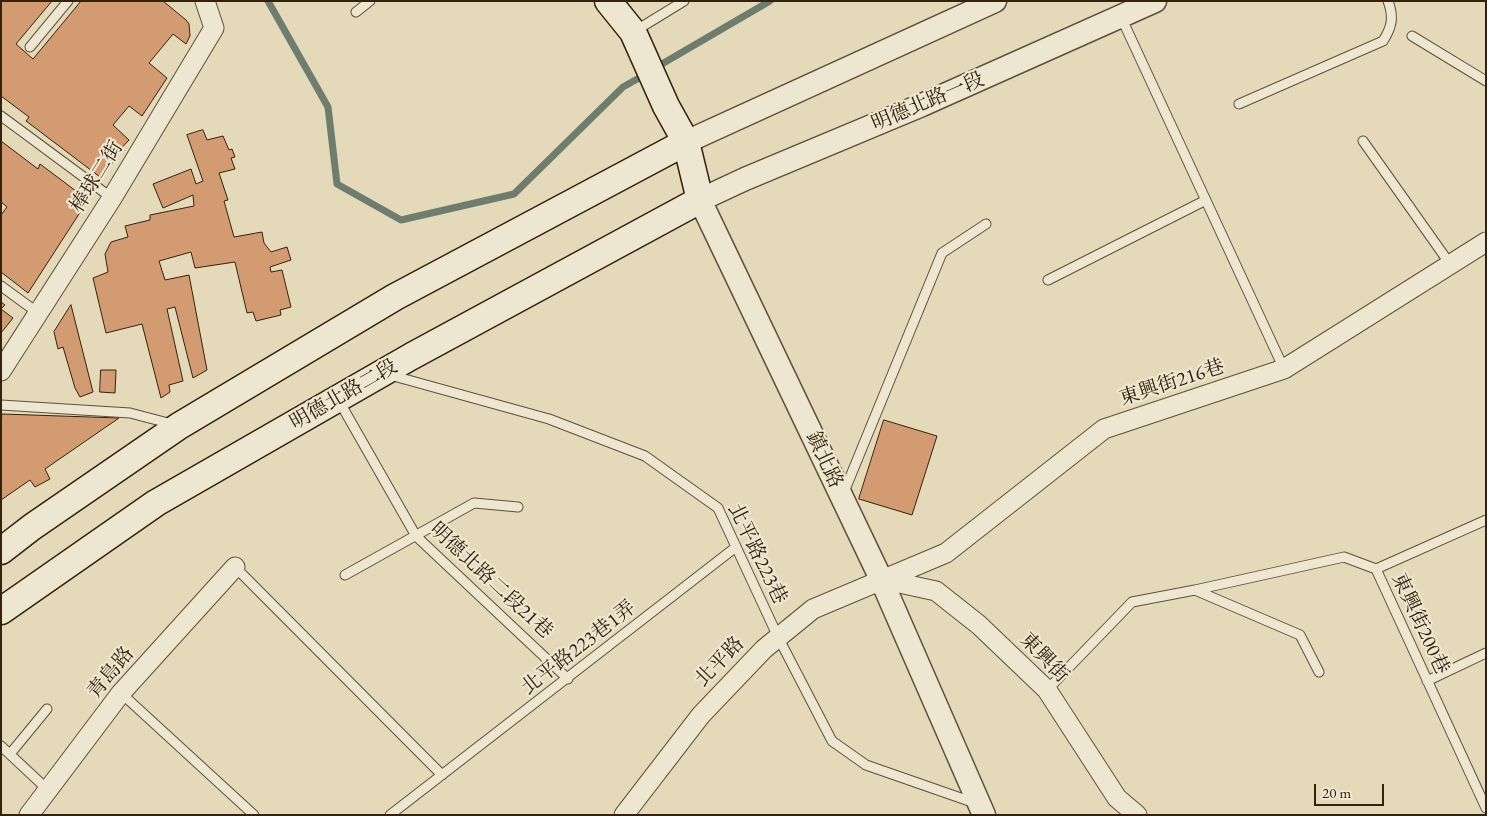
<!DOCTYPE html>
<meta charset="utf-8">
<style>
body{margin:0}
#map{position:relative;width:1487px;height:816px;overflow:hidden;background:#e4d9b8;font-family:"EB Garamond",serif}
canvas{display:block}
.frame{position:absolute;inset:0;border:2px solid #35220d;pointer-events:none}
.scale{position:absolute;left:1314px;top:784px;width:70px;height:22px;box-sizing:border-box;border:2px solid #35220d;border-top:0;padding-left:6px;font-size:15px;line-height:18px;white-space:nowrap;color:#35220d;-webkit-text-stroke:4px #ede6d1;paint-order:stroke}
</style>
<div id="map">
<canvas width="1487" height="816"></canvas>
<div class="frame"></div>
<div class="scale">20 m</div>
</div>
<script>
const ctx = document.querySelector('canvas').getContext('2d');
ctx.lineJoin = 'round';
function strokePath(path, color, width, dash) {
  ctx.strokeStyle = color;
  ctx.lineWidth = width;
  ctx.lineCap = dash ? 'butt' : 'round';
  ctx.setLineDash(dash || []);
  ctx.stroke(path);
}
function fill(path, color) {
  ctx.fillStyle = color;
  ctx.fill(path, 'evenodd');
}
function drawText(font, color, halo, rows, align = 'center') {
  ctx.font = font + ' "EB Garamond","Noto Serif TC",serif';
  ctx.lineWidth = 4.5;
  ctx.setLineDash([]);
  ctx.textBaseline = 'middle';
  ctx.strokeStyle = halo;
  ctx.fillStyle = color;
  for (const [text, x, y, turn = 0] of rows) {
    ctx.save();
    ctx.translate(x, y);
    ctx.rotate((+turn || 0) * Math.PI / 180);
    ctx.textAlign = isNaN(turn) ? turn : align;
    if (halo) ctx.strokeText(text, 0, 0);
    ctx.fillText(text, 0, 0);
    ctx.restore();
  }
}
strokePath(new Path2D(`
 M268,1l60,106 9,77 64,36 113,-26 109,-107 23,-13
 M655,68l115,-67`), '#6f7d6e', 7);
const building = new Path2D(`
 M1,1h51l-36,43 17,15 48,-58h82l23,19 3,4 1,12 -4,8 -13,-10 -24,29 18,15 -25,38 -13,-10 -16,19 16,15 -15,16 3,2 -17,19 -74,-56 3,-4 -28,-21z
 M203,130l4,10 16,-4 6,14 3,-1 3,8 -4,1 4,11 -16,4 9,27 -4,1 10,36 28,-5 2,11 7,9 16,-5 4,13 -21,7 1,5 11,-2 9,37 -11,3 1,5 -25,6 -3,-9 -6,1 -12,-51 -40,6 -4,-16 -32,9 6,19 24,-5 18,95 -14,8 -18,-71 -8,2 16,72 -14,4 1,7 -9,6 -19,-74 -36,9 -13,-55 15,-6 -3,-18 6,-12 17,-5 -3,-11 25,-6v-5l44,-9 -1,-11 -30,13 -10,-24 38,-15 5,15 7,-3 -16,-46z
 M1,141l37,28 2,-5 48,36 -60,93 -27,-21v-57l6,-8 -6,-5z
 M1,302l4,3 -4,4 12,9 -12,15z
 M71,305l22,87 -13,5 -5,-9 -12,-41 -5,2 -4,-17z
 M101,370h15l-1,23 -15,-1z
 M2,414l117,4 -74,51 5,10 -15,8 -5,-7 -29,20z
 M884,420l53,16 -25,79 -53,-16z`);
fill(building, '#d29b71');
strokePath(building, '#35220d', 1);
const service = new Path2D(`
 M356,12l14,-11
 M1121,17l163,352
 M635,31l49,-30
 M1412,36l74,45
 M30,47l38,-46
 M1239,104l144,-63c9,-14 11,-24 5,-40
 M1,116l111,82
 M1363,141l87,123
 M1048,280l158,-80
 M1,286l37,27
 M390,375l159,44 96,37 73,52 60,129 54,104 34,24 109,38
 M339,401l77,135 152,143
 M1,405l129,8 42,11
 M844,492l98,-239 44,-29
 M235,567l207,208
 M1376,569l110,-49
 M345,575l129,-72 44,4
 M1195,590l149,-33 32,12 110,239
 M1427,681l59,-28
 M1047,690l85,-88 63,-12 105,45 19,37
 M121,693l133,122
 M1,746l47,44
 M10,754l37,-45
 M390,815l346,-268`);
const minor = new Path2D(`
 M1,371l111,-173 102,-170 -9,-27
 M881,579l55,12 43,34 68,65 70,108 20,17
 M29,815l92,-122 114,-126
 M624,815l77,-100 63,-66 49,-40 133,-56 158,-124 180,-60 202,-127`);
const tertiary = new Path2D(`
 M686,142l309,-141
 M984,815l-103,-236 -181,-379 45,-21 177,-74 233,-104`);
const secondary = new Path2D(`
 M1,551l31,-24 147,-101 216,-129 291,-155
 M1,611l155,-108 256,-147 288,-156 -14,-58 -20,-36 -33,-74 -25,-31`);
strokePath(service, '#615038', 11);
strokePath(minor, '#615038', 21);
strokePath(tertiary, '#615038', 25);
strokePath(secondary, '#35220d', 29);
strokePath(service, '#ede6d1', 9);
strokePath(minor, '#ede6d1', 19);
strokePath(tertiary, '#ede6d1', 22);
strokePath(secondary, '#ede6d1', 26);
drawText('20px', '#35220d', '#ede6d1', [
 ["明德北路一段",928,102,-23],
 ["棒球二街",97,177,-58],
 ["東興街216巷",1172,383,-18],
 ["明德北路二段",344,395,-30],
 ["鎮北路",824,460,65],
 ["北平路223巷",757,554,64],
 ["明德北路二段21巷",491,581,43],
 ["東興街200巷",1420,624,65],
 ["北平路223巷1弄",579,648,-38],
 ["東興街",1044,658,46],
 ["北平路",720,662,-46],
 ["青島路",111,673,-50]
]);
</script>
